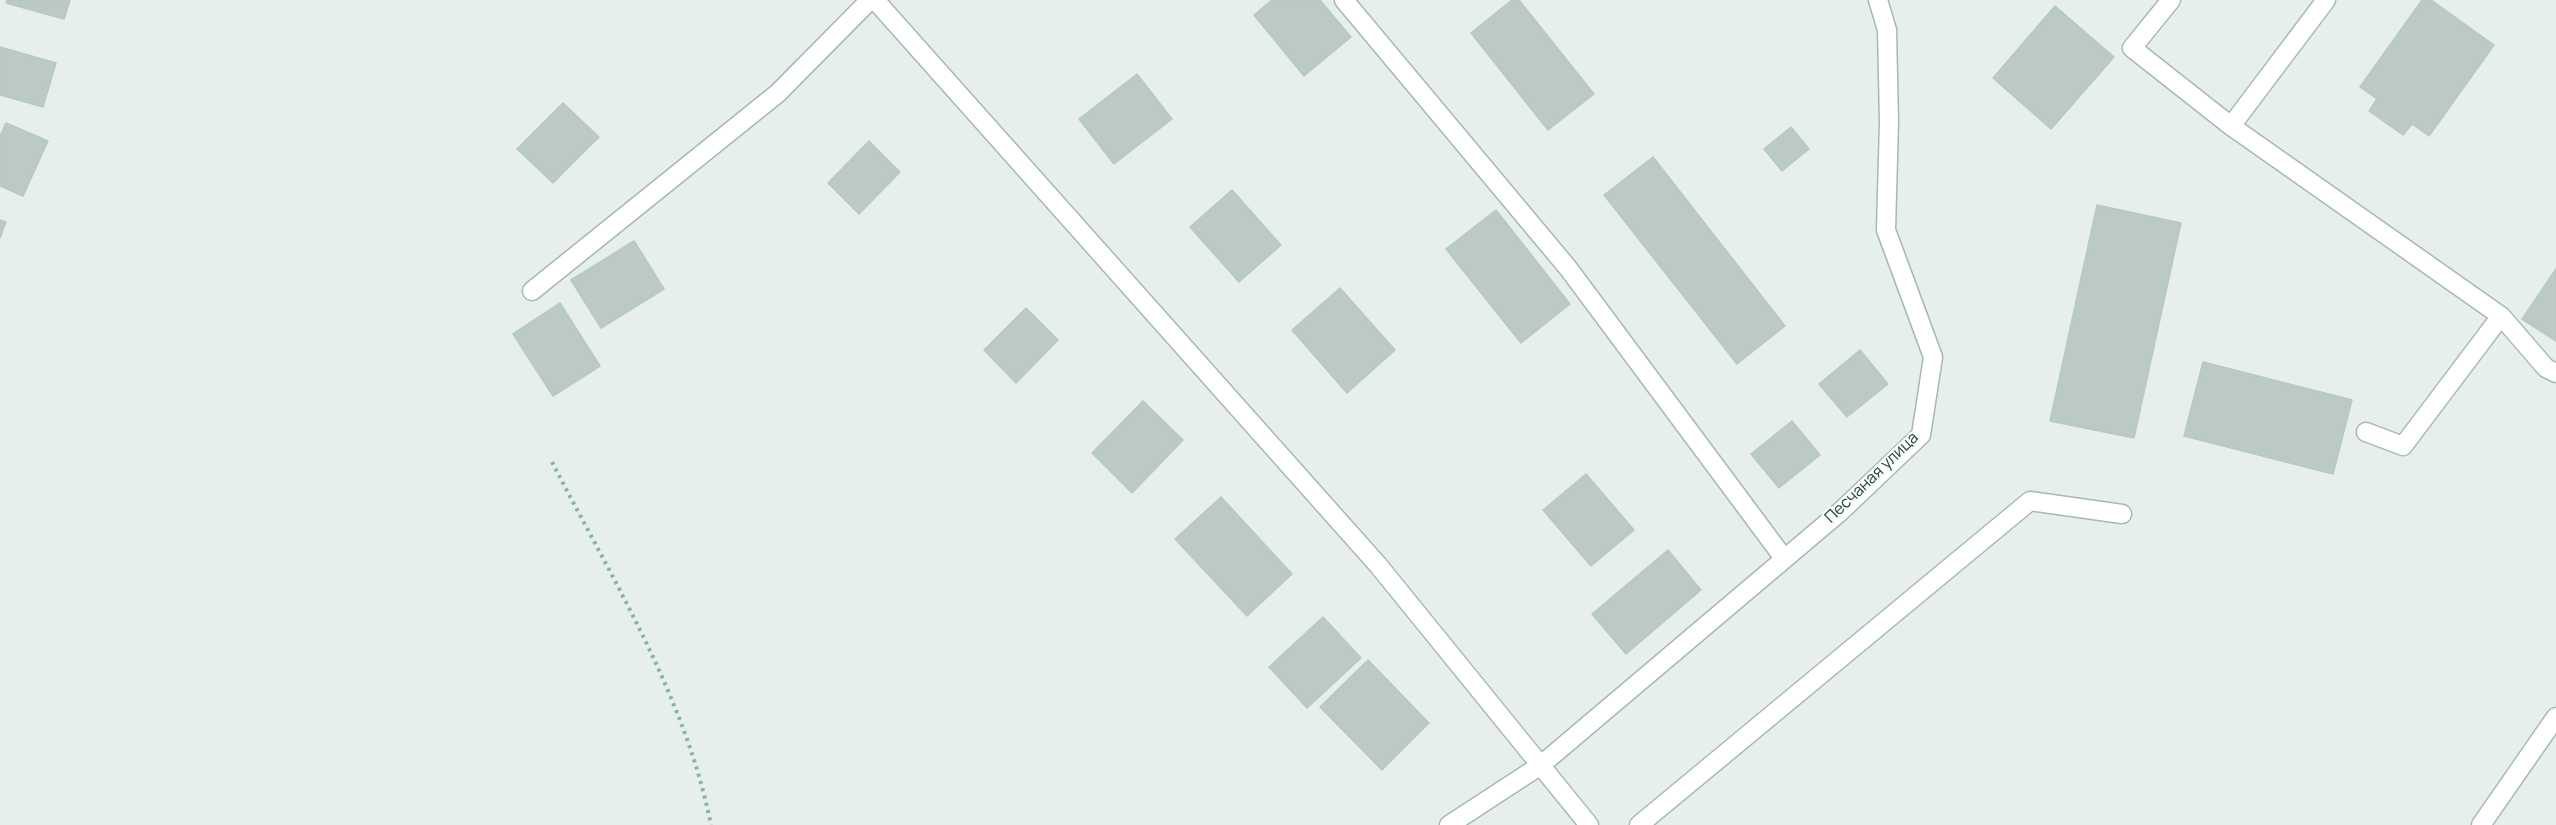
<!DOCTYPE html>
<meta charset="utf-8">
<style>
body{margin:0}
canvas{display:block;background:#e6efeb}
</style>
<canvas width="2556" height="825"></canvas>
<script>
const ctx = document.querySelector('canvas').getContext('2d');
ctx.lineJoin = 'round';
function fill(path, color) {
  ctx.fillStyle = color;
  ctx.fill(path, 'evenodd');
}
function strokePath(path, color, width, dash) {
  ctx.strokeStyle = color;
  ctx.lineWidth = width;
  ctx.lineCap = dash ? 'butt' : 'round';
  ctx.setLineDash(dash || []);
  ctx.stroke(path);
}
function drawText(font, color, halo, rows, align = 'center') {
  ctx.font = font + ' Manrope,sans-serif';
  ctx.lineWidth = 4.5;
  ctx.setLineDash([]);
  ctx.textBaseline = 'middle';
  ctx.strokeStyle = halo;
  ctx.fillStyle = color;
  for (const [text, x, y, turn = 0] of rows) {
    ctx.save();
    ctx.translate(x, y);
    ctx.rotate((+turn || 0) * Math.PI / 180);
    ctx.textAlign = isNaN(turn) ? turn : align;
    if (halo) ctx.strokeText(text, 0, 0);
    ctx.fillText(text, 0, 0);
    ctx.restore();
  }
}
const building = new Path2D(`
 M7,0h63l-6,19 -58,-16z
 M1272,0h48l31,37 -47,39 -50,-61z
 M1512,0h7l75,94 -46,36 -77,-97z
 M2422,0h9l63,45 -65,91 -17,-12 -9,11 -34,-24 8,-12 -17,-12z
 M2055,6l59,51 -63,72 -58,-51z
 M0,47l56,16 -13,44 -43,-12z
 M1137,74l35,45 -58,45 -35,-45z
 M563,103l36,34 -46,46 -36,-34z
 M6,123l42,18 -25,55 -23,-10v-50z
 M1791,127l18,22 -27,22 -18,-22z
 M869,141l31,31 -41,42 -31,-31z
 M1653,157l132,169 -48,38 -133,-169z
 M1232,190l49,55 -42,37 -49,-55z
 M2097,205l84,18 -47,215 -84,-17z
 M1496,210l74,94 -49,39 -75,-94z
 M0,220l6,2 -6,16z
 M634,241l30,48 -63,39 -30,-48z
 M2556,269v72l-34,-22z
 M1340,288l55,62 -48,43 -55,-63z
 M560,303l40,63 -47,30 -40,-62z
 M1026,308l32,32 -42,43 -32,-33z
 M1860,350l28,34 -41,33 -28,-33z
 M2203,362l149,38 -19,74 -149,-38z
 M1143,401l40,39 -51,53 -40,-40z
 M1792,421l28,34 -41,33 -28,-34z
 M1586,474l48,56 -43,36 -48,-56z
 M1221,497l71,77 -45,42 -72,-77z
 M1668,550l33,40 -75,64 -34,-40z
 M1323,617l38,41 -54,50 -38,-41z
 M1368,660l61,63 -47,47 -62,-63z`);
fill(building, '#bbcac4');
strokePath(building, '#b8c9c2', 1.5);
const minor = new Path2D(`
 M875,0l503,565 211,260
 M1344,0l224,268 215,289
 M2171,0l-39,48 99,78
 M2326,0l-95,126 270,190 45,52 10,5
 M532,291l246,-198 92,-93
 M2366,432l37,14 98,-130
 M1449,825l92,-60 299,-253 81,-77 12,-78 -47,-127 3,-108 -2,-92 -9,-30
 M1639,825l391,-324 92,13
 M2481,825l75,-108`);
strokePath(minor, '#a8b8b2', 21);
strokePath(new Path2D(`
 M552,462c60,117 133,233 159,363`), '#86b3a5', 4, [3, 4.5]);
strokePath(minor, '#fff', 18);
drawText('16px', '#24423a', '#f7fbf9', [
 ["Песчаная улица",1872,478,-44]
]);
</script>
